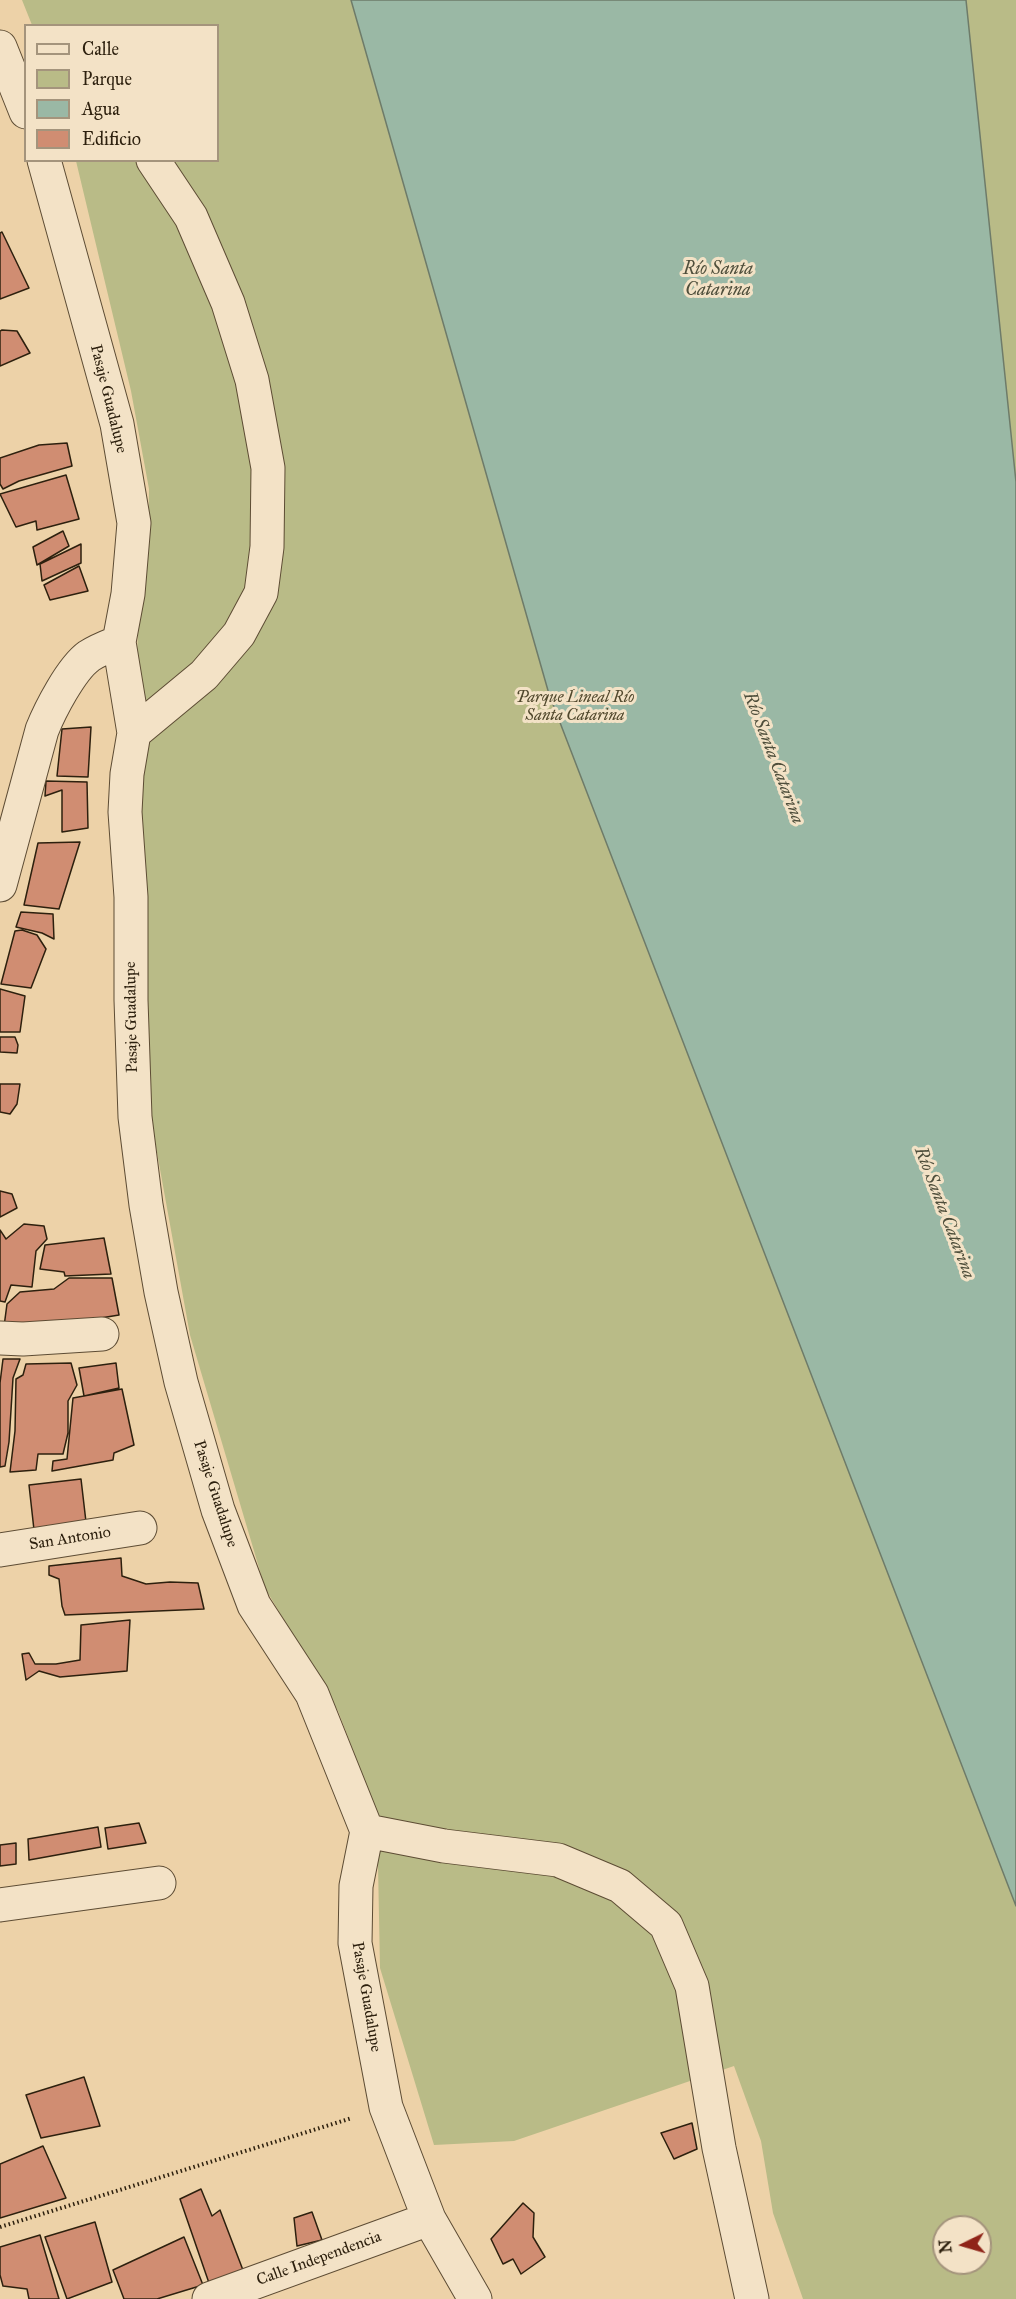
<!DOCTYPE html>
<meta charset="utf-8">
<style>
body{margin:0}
#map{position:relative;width:1016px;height:2299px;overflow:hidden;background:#edd2a8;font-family:"IM FELL Great Primer",serif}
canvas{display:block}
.legend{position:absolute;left:24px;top:24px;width:195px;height:138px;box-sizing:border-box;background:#f3e2c6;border:2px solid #a4947c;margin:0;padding:8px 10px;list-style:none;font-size:18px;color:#2d200e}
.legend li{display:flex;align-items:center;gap:12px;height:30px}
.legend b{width:30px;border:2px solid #a4947c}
.north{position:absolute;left:932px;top:2215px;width:60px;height:60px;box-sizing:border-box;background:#f3e2c6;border:2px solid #a4947c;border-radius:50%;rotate:265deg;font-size:16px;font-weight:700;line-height:24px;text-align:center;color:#2d200e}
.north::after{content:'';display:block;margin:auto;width:21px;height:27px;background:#8f2418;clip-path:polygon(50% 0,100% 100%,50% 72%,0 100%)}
</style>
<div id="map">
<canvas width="1016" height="2299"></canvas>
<ul class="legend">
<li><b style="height:8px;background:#f3e2c6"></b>Calle</li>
<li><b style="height:16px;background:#b9bb87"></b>Parque</li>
<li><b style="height:16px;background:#9ab8a5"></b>Agua</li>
<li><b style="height:16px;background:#d08d72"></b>Edificio</li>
</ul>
<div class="north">N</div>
</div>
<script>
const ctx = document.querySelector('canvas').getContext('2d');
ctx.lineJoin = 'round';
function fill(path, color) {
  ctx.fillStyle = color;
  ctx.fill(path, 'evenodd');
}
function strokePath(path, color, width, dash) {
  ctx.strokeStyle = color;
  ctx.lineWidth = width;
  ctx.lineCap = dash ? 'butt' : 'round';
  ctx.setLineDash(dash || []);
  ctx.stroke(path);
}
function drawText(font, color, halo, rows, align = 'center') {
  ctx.font = font + ' "IM FELL Great Primer",serif';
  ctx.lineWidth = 6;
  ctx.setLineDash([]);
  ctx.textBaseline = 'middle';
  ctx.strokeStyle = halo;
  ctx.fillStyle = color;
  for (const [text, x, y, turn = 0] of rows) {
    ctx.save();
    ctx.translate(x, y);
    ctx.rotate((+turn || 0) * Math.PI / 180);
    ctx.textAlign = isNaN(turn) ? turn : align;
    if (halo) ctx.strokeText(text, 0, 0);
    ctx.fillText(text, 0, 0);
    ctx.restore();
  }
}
fill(new Path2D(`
 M22,0h994v2299h-213l-30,-86 -12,-72 -27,-75 -220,75 -80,4 -54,-177 -3,-155 -39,-102 -73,-123 -75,-253 -38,-210 -7,-219 -11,-202 4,-70 10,-76 1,-69 -18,-98 -55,-230 142,-1v-134l-186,-1zM944,2227h36v36h-36z`), '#b9bb87');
const water = new Path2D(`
 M351,0h615l50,482v1424l-467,-1212z`);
fill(water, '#9ab8a5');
strokePath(water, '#6e7b69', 1.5);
const building = new Path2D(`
 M2,232l27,56 -29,11v-66z
 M2,330l15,1 13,22 -30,13v-35z
 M67,443l5,23 -53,15 -16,8 -3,-5v-26l39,-13z
 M66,475l13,44 -42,11 -1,-9 -20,6 -16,-33z
 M63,531l6,15 -32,19 -4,-18z
 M81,544v19l-39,18 -2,-17z
 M79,566l9,25 -38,9 -6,-15z
 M91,727l-3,50 -31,-1 5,-47z
 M46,781l41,1 1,46 -26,4v-42l-17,6z
 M80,842l-21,67 -35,-4 14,-62z
 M21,912l32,2 1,25 -12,-6 -26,-6z
 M22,930l15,5 9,14 -15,39 -30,-4 14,-53z
 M0,989l25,7 -5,36h-20z
 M0,1037h15l3,8 -1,8 -17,-1z
 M0,1084h20l-3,20 -7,10 -10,-2z
 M0,1191l12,3 5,14 -17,9z
 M24,1224l20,2 3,13 -11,12 -4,36 -21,-2 -6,17 -5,-1v-71l6,9z
 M104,1238l7,36 -46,2 -1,-4 -24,-3 5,-24z
 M69,1278h43l7,37 -116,19 4,-30 13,-12 34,-3z
 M3,1359h17l-7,19 -4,64 -4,24 -5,1v-84z
 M71,1363l6,22 -9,16v32l-5,21h-25l-2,16 -26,2 5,-41 1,-52 7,-4 3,-11z
 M116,1363l3,25 -35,8 -5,-28z
 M122,1389l12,56 -20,8 -1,7 -61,11 1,-10 14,-2 6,-61z
 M81,1479l5,43 -52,8 -5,-45z
 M121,1558l1,18 24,8 24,-2 28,1 6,26 -139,6 -3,-9 -3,-27 -10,-4v-9z
 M130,1620l-3,51 -67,6 -21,-6 -13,9 -4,-26 7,-1 6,11h21l24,-4 1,-35z
 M139,1823l7,20 -38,6 -3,-21z
 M98,1827l3,20 -72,13 -1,-21z
 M16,1843v21l-16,2v-21z
 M84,2077l16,49 -59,12 -15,-43z
 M692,2123l5,26 -23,10 -13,-26z
 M43,2146l23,52 -66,20v-54z
 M201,2189l11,27 8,-6 26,68 -37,5 -29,-84z
 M523,2203l11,10 -1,24 12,20 -24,17 -8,-15 -10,5 -12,-25z
 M312,2212l10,28 -25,6 -3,-28z
 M95,2222l17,60 -45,17 -22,-62z
 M40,2235l19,64h-30l-2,-10 -24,-3 -3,-11v-28z
 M184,2237l19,48 -46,14h-33l-11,-29z`);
fill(building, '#d08d72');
strokePath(building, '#2d200e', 1.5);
const minor = new Path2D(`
 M0,47l26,65
 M44,160l73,264 17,99 -6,71 -9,48 15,91 -7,41 -2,38 6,85v103l4,117 11,88 15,87 20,90 37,128 36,95 58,89 55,137 -11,55 -1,57 31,164 43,112 46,80
 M134,733l70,-58 35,-41 22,-41 6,-46 1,-79 -16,-88 -24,-77 -37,-86 -38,-57
 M0,885l42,-155c8,-20 29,-61 47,-74 9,-6 20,-10 30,-14
 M0,1338l23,1 79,-5
 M0,1550l140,-22
 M367,1831l77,15 114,14 62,26 46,39 26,61 27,162 33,151
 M0,1905l159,-22
 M209,2299l220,-80`);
strokePath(minor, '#5d4c34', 35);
strokePath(new Path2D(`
 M0,2227l352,-109`), '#2d200e', 4, [1.5, 3]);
strokePath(minor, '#f3e2c6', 33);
drawText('16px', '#2d200e', '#f3e2c6', [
 ["Pasaje Guadalupe",108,399,76],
 ["Pasaje Guadalupe",132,1017,-91],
 ["Pasaje Guadalupe",215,1494,72],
 ["San Antonio",70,1539,-9],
 ["Pasaje Guadalupe",366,1997,80],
 ["Calle Independencia",319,2259,-20]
]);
drawText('italic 16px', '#50472c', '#f3e2c6', [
 ["Parque Lineal Río",575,698],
 ["Santa Catarina",575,716]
]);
drawText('italic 18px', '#4e4e3b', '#f3e2c6', [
 ["Río Santa",718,270],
 ["Catarina",718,291],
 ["Río Santa Catarina",773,758,69],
 ["Río Santa Catarina",944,1213,69]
]);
</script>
